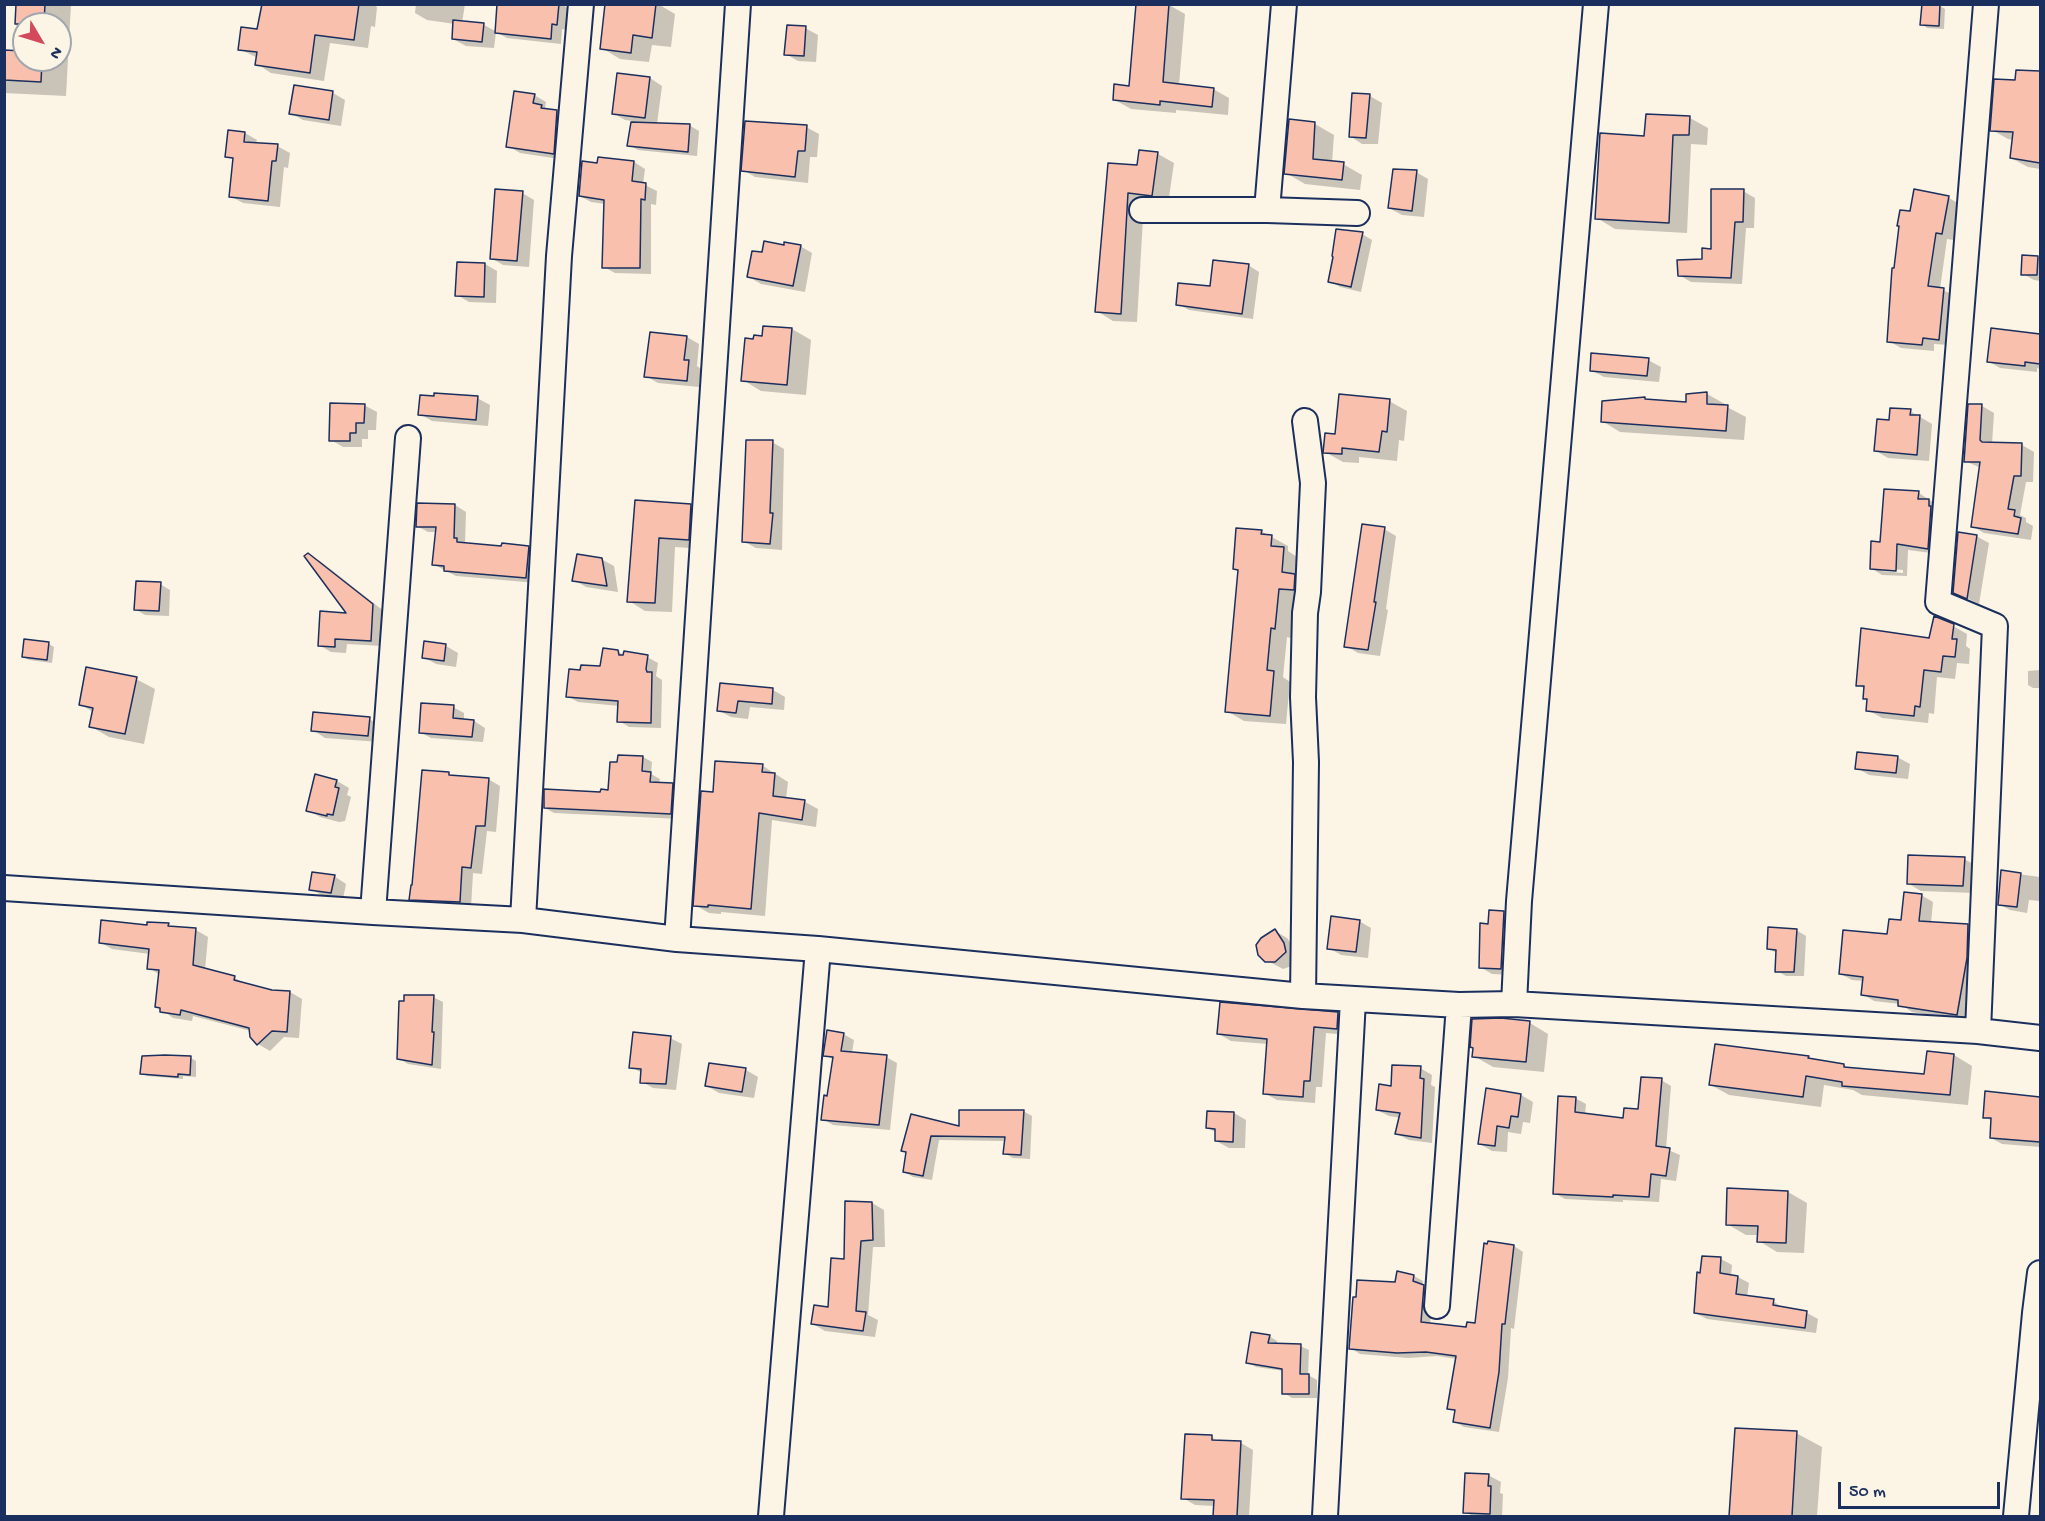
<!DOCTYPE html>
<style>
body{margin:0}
#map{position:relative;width:2045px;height:1521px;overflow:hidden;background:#fcf5e5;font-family:"Gochi Hand",sans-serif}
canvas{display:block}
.frame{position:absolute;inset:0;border:6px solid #1b2f5e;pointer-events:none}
.north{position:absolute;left:12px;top:12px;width:60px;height:60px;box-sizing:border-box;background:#fcf5e5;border:2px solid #a2a6af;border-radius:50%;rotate:128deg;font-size:16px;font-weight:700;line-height:24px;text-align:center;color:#1b2f5e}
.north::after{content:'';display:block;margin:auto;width:21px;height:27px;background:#d1495b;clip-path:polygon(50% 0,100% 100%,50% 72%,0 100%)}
.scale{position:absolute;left:1838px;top:1482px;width:162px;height:27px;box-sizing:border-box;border:3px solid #1b2f5e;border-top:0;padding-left:8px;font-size:18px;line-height:21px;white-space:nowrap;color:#1b2f5e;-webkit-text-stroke:4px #fcf5e5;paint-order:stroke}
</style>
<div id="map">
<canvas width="2045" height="1521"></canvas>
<div class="frame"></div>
<div class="north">N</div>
<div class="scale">50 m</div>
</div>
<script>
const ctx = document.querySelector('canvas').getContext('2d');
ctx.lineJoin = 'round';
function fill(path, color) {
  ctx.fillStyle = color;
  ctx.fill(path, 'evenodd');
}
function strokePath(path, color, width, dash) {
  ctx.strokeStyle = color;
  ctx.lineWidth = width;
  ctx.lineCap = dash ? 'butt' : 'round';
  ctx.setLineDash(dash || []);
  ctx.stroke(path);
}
fill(new Path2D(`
 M18,4h53l-5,92 -62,-3v-41h11zM24,24h36v36h-36z
 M262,4h110l5,3 -2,20 -4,-1 -3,22 -38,-5 -6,38 -53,-8 -14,-9 1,-6 -19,-9 19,-18z
 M416,4h49l-3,19 22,2 13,7 2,-28h63l7,5 -2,21 -5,-1 -1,15 -54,-6 -11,-6 -2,16 -28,-2 -13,-7 2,-15 -28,-4 -12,-7z
 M606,4h52l17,10 -4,33 -19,-2 -3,17 -29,-3 -18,-11z
 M1163,4l6,1 16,9 -6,71 34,4 16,9 -1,17 -52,-5v3l-45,-4 -16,-9 16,-13z
 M1940,6l5,3 -1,20 -17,-1 -5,-4z
 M805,28l13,7 -2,27 -18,-1 -12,-7z
 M2039,73l1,1v95l-12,-2 -17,-9 3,-18 -6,-1 -16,-9 24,-48z
 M618,75l32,3 12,8 -5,38 32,1 10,6 -2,25 -59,-6 -9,-5 3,-24 -7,-1 -12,-7z
 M295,87l38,6 12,7 -4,26 -38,-6 -13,-7z
 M534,95l12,7 -1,6 12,3 12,7 -3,42 -46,-7 -12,-7z
 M1370,96l12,7 -4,41h-16l-12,-8z
 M1647,116l43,2 18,10 -1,17 -16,-1 -4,89 -72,-4 -18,-11 49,-80z
 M1315,124l19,11 -2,28 11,1 19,11 -2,15 -55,-6 -19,-11z
 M806,127l13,7 -2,23h-7l-2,26 -53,-6 -12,-7z
 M245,133l12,7 -1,4 21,2 13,7 -2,15 -4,-1 -4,40 -37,-4 -13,-7 4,-36 -7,-4z
 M1158,154l16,9 -6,41 -24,-3 -7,121 -24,-1 -16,-10 12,-146 30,2z
 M634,162l11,7 -2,15 14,7 -1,14 -5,-1v70l-36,-1 -11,-6 1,-63 -14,-2 -11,-6 19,-32z
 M1416,172l12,7 -4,38 -22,-2 -13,-7z
 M1743,191l12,7 -1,30h-8l-4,56 -51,-2 -12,-7 24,-15 9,-10z
 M522,193l12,7 -5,67 -26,-2 -12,-7z
 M1949,198l12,7 -7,35 -7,-1 -7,50 16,7 -5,49 -17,-1v7l-33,-3 -12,-7 6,-71 16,-57z
 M1362,234l10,6 -11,52 -21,-5 -10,-6z
 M785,246h15l12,7 -7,39 -44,-8 -12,-7 15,-23z
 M2023,257l17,1v23l-6,-1 -11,-6z
 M485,264l12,7 -1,32 -27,-1 -12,-7z
 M1248,265l11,7 -6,47 -64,-9 -11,-6 33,-16z
 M792,329l19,11 -5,55 -45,-4 -18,-11 12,-39z
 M1992,330l48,5v34l-3,-1v4l-37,-4 -12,-7z
 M687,337l12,7 -2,22 4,3 -2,18 -41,-4 -12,-7z
 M1648,360l13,7 -2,15 -55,-5 -13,-7z
 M1707,394l18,10v2l21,11 -2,23 -124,-8 -18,-11 43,-22 4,2 38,3z
 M477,398l13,7 -2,21 -56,-5 -12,-7z
 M1389,401l18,10 -3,30 -5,-1 -2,21 -38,-4v6l-16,-1 -18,-10 11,-16z
 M364,405l13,7 -1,18h-8v9h-6v8h-19l-12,-7z
 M1982,406l12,7 -2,31 30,1 12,7 -1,30h-7l-6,33 6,3v4l7,4 -2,14 -47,-7 -12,-7 9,-58 -16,-7z
 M1910,411l22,13 -3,37 -41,-3 -12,-7 14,-29z
 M772,442l12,7 -2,101 -26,-2 -13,-7z
 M1919,493l21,14 -1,47 -31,-4 -1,26 -25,-1 -11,-7 11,-25zM1881,568l22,2v3l-22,-2z
 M636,501l55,4 16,10 -2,34 -30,-2 -3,65 -27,-1 -16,-10z
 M455,505l11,7 -1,32 38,4 26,-1 11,7 -3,29 -81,-7 -23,-12 4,-32h-9l-11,-6z
 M1384,529l12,7 -10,73 2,1 -8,46 -22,-3 -12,-7z
 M1261,531l27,15v5l12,8 -9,79 -4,-1 -4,40 7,5 -4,42 -42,-3 -17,-10 12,-139 -5,-4z
 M1976,536l13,7 -10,61 -24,-12z
 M308,555l12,6 65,51 -3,34 -35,-2 -1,9 -15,-1 -12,-7 30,-30z
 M601,559l13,7 4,26 -32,-5 -12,-7z
 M160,584l10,6 -1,26 -24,-1 -10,-6z
 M1953,626l14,8 -1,12 4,3 -1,15 -12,-1 -2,16 -18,-2 -3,37 -5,-1 -1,10 -46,-5 -14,-8 1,-10 -5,-2 1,-9 -7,-4z
 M49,644l5,3 -2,16 -23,-3 -6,-3z
 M446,646l12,7 -2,14 -20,-3 -13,-7z
 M618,652l7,4 22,1 11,6 -2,13 6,4 -1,48 -32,-1 -10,-6v-15l-41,-4 -11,-6 15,-25 20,-3z
 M2040,670v18h-7l-5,-3v-14z
 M136,679l19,10 -11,55 -35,-7 -19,-11 3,-14 -13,-8z
 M721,684l52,6 12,7 -1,13 -34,-3 -2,12 -17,-2 -13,-7z
 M453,707l11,6v8h10l11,7 -2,14 -52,-4 -11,-6z
 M369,719l13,7 -2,16 -55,-4 -12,-8z
 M643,757l9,5 -1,12 9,5 -1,5 13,1 10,5 -2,29 -126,-6 -9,-5 64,-17z
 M1897,757l13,7 -2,15 -39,-4 -12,-7z
 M763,766l25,16 -2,17 19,3 13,7 -2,18 -44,-7 -7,96 -44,-4v2l-12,-1 -14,-8 19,-112z
 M449,774l5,3 34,2 12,7 -4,46 -9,-1 -5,43 -9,-1 -2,35 -49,-2 -11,-7z
 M316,776l21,5 12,7 -2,7 4,2 -6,24 -6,1 -19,-5 -12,-7z
 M1964,859l13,7 -2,27 -54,-2 -12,-7z
 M2003,872l37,5v24l-11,-1 -2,13 -17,-3 -11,-6z
 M334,876l12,8 -3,15 -20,-3 -12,-7z
 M1921,895l12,7 -2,21 37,3 12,7 -11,88 -57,-9 -12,-8 -26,-3 -12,-7 2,-13 -12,-1 -11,-6 48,-38 13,-14z
 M1504,912l11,7 -2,56 -21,-1 -12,-7 9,-42z
 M1359,921l12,7 -3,30 -27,-3 -12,-7z
 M168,925l6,3 22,2 12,7 -3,33 30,8 12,7 25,6 18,1 12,7 -3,39 -15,-1 -14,14 -12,-7 -7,-13 -58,-15 -1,5 -19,-3 -16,-12 3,-31 -11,-7 1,-14 -38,-5 -12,-7 48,-15z
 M1796,930l10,6 -2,40h-18l-9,-5v-18l-8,-4z
 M1275,931l12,7 9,13 -4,15 -9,3 -21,-11z
 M433,997l10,5 -2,67 -33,-5 -10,-6z
 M1338,1014l12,7 -1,14 -23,-2 -4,54h-6l-1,16 -38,-3 -13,-7 4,-49 -37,-3 -12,-7z
 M1530,1023l18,11 -4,38 -51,-5 -19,-11 1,-8z
 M843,1034l11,6 -2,13 34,4 11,6 -7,67 -57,-5 -10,-6 6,-22 5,-37 -9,-5z
 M670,1038l12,6 -6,46 -23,-2 -11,-6v-9l-11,-6z
 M1954,1055l18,11 -4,39 -106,-10 -9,-5 -29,-5 -3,22 -92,-12 -18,-10 97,-28 6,4 30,4 6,4 75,6z
 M143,1057l48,1 5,3v16l-13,-1v3l-36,-3 -5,-3z
 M1420,1068l12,7 -1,10 4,2 -3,56 -23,-3 -12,-6 4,-16 -12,-2 -12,-6 16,-23z
 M746,1070l12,7 -4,21 -35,-5 -12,-7z
 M1661,1080l10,6 -5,63 14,6 -4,26 -15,-2 -2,23 -36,-2v2l-58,-3 -11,-6 21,-95 11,6 -1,11 39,5 15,-9z
 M1488,1090l33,5 12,7 -3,21 -7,-1 -2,12 -13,-2 -1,20 -15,-1 -12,-7z
 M1986,1093l54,6v48l-38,-3 -11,-6 1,-17 -7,-4z
 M1023,1111l9,5 -2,43 -17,-1 -9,-5 2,-12 -67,-1 -7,40 -19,-3 -9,-5 3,-19 -4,-3 9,-34 49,12z
 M1208,1112l26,1 12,7 -1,28h-16l-13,-7 1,-8 -9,-5z
 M1788,1192l19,11 -3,50 -27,-1 -18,-11v-6h-13l-19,-11z
 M872,1203l12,7 1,37h-12l-5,68 10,5 -3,17 -50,-6 -12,-7 16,-15 17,-49z
 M1514,1246l9,6 -9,77 -3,-1 -3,50 -9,54 -35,-5 -9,-5 1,-10 -7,-4 8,-49 -20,-3 -29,2 -48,-4 -9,-6 45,-64 18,-8 9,5 -1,5 11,6 -3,32 38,5 8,-4z
 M1721,1259l11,6 -1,11 7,1 11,6 -2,14 26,4 11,8 23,4 11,6 -2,14 -109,-14 -12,-6 7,-39z
 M1269,1336l8,5v4l23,1 9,4 -1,25 9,5v18h-25l-8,-5v-22l-28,-4 -9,-5z
 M1736,1429l60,4 26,14 -5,69h-86z
 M1211,1437l9,5 21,1 12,7 -4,66h-34v-10l-20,-1 -12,-7z
 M1488,1475l13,7 -1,11 3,1 -1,22h-29l-8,-4z`), '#0003');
const building = new Path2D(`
 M16,4h29l-1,20h-29z
 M262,4h97l-5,36 -39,-5 -5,38 -55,-8 2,-13 -19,-2 3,-23 16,2z
 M497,4h62l-2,21 -5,-1 -1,15 -56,-6z
 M605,4h51l-4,34 -19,-3 -2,18 -31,-4z
 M1136,4h33l-6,78 51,6 -2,19 -52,-6v4l-47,-5 1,-16 15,2z
 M1922,4h18l-1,22 -19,-1z
 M453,20l31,3 -2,19 -30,-3z
 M787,25l19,1 -2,30 -20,-1z
 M4,50l20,1v9h18l-1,22 -37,-2z
 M2016,70l24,1v92l-30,-5 3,-26 -23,-1 4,-52 21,1z
 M617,73l33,4 -5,41 -33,-4z
 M294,85l39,6 -4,29 -40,-6z
 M514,91l21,3 -2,9 9,2 -1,3 16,2 -3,44 -48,-7z
 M1352,93l18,1 -4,44 -17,-1z
 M1646,114l44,2 -1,19h-16l-4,88 -74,-4 5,-86 44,3z
 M1289,119l26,3 -2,37 31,3 -2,18 -58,-6z
 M745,121l62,4 -2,26h-7l-3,26 -54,-6z
 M631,122l59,2 -2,28 -61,-6z
 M228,130l17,2 -1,10 34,2 -2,17h-4l-4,40 -39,-4 4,-39 -8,-1z
 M1139,150l19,2 -6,44 -24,-3 -7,121 -26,-2 13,-149 29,2z
 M598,157l36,4 -2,20 14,2 -1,17 -4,-1 -1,69h-38l2,-68 -25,-4 3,-35 15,2z
 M1393,169l24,1 -5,41 -24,-3z
 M495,189l28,2 -6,70 -27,-2z
 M1711,189h33l-1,33h-8l-4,56 -53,-2 -1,-16 25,-1v-11l9,1z
 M1914,189l35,7 -7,38 -6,-1 -8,53 16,2 -5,52 -16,-2 -1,7 -35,-3 5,-74h2l5,-42h-2l3,-16 10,1z
 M1336,229l27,3 -12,55 -23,-5 5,-25 -1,-1z
 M764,241l20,4v-3l17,3 -8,41 -46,-9 5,-26 10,1z
 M2022,255l16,1 -1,19h-16z
 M1213,260l36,4 -7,50 -66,-9 2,-22 32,3z
 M457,262l28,1 -1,34 -29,-1z
 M763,326l29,2 -5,57 -46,-4 4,-43 8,1 1,-4 8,1z
 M1991,328l49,6v30l-15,-2v4l-38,-4z
 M650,332l37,4 -3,24h5l-2,21 -43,-4z
 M1591,353l58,5 -2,18 -57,-5z
 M1707,392v12l21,1 -2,26 -125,-9 1,-21 43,-4v2l41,3v-8z
 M434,393l44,3 -2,24 -58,-5 2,-20 14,1z
 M1339,394l51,5 -3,33 -5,-1 -3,21 -37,-4v6l-19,-1 2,-20 10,1z
 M330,403l35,1 -1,19h-8v10h-6v8h-21z
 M1968,404h14l-2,36 2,2 40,1 -1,33h-7l-6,33 7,1 -1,6 7,2 -3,16 -47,-7 9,-65h-16z
 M1890,408l21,1 -1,6h10l-3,40 -43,-4 3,-32 12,1z
 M746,440h27l-3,73h3l-3,31 -28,-2z
 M1884,489l35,2 -1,8h11v7h2l-3,43 -31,-5 -1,27 -26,-2 1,-28 9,1z
 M635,500l56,4 -2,36 -30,-2 -4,65 -28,-1z
 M417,503l38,1 -1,34h3v4l44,4 1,-3 27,3 -3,32 -82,-7v-5l-12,-1 4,-38h-20z
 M1362,524l23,3 -11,75h2l-8,48 -24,-3z
 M1236,528l26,2 -1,4 11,1 -1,11 13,1 -2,25 13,2 -1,16 -15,-1 -4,40 -4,-1 -4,42 7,1 -4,45 -45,-4 13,-142 -5,-1z
 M1958,532l19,3 -10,64 -14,-6z
 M308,553l65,51 -2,37 -36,-2v8l-17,-1 2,-35 26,2 -42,-57z
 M577,554l25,4 5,28 -35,-5z
 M136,581l25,1 -2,29 -25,-1z
 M1934,616l20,8 -2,15h5l-2,18 -12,-1 -2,16 -17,-2 -4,37 -5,-1 -1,10 -48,-5 1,-12h-4l1,-13h-8l5,-58 68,10z
 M24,639l25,3 -2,18 -25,-3z
 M424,641l22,3 -2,17 -22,-3z
 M603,648l15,2 1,5h4l1,-4 24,4 -2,14 1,3h5l-1,51 -34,-1 1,-21 -52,-4 3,-28 11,1 1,-5 19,1z
 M86,667l51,10 -12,57 -36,-7 4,-19 -14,-3z
 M720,683l53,5 -1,16 -34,-3 -2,12 -19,-2z
 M421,703l33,2 -1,13 21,2 -2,17 -53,-4z
 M313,712l57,5 -2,19 -57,-5z
 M1857,752l41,4 -2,17 -41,-4z
 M618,755l25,1 -1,15 9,1 -1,10 23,1 -2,31 -127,-6v-19l56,3 1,-3 7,1 2,-28h7z
 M715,761l48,3 -1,8 13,1 -2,23 32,4 -3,20 -43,-7 -8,96 -43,-4v2l-15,-1 8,-115 12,1z
 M422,770l27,2v3l40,3 -4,48h-9l-5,42 -9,-1 -2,35 -51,-2 2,-15h1z
 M315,774l22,6 -2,7 4,1 -6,27 -6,-1v2l-21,-5z
 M1908,855l57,2 -2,29 -56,-2z
 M2001,870l20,3 -4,34 -19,-2z
 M312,872l23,3 -4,18 -22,-3z
 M1904,892l18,2 -3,27 49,3 -1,34 -10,57 -59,-9v-6l-37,-5 2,-18 -24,-3 4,-44 44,4 2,-15 12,1z
 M1489,910l15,1 -3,58 -22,-1 1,-45 8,1z
 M1331,916l29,4 -4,32 -29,-3z
 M101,920l46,5v-3l22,1 -1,3 28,2 -3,37 42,11 -1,4 38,10 18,1 -3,41 -15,-1 -15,14 -7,-8 -1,-9 -68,-18 -1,5 -20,-3v-4l-5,-1 4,-37 -12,-1 2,-20 -50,-6z
 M1768,927l29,2 -3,43h-19l1,-22 -9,-1z
 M1275,929l9,14 2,9 -11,10h-10l-7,-7 -2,-10 5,-7z
 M404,995h30l-2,37h2l-2,33 -35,-6 2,-58h5z
 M1220,1002l118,10 -1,17 -23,-2 -4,54h-6l-1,16 -40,-3 4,-55 -50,-5z
 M1501,1018l29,3 -4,41 -54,-5 1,-9 -3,-1 2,-28z
 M827,1030l17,3 -3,18 46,4 -8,70 -58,-5 3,-25 3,1 6,-39 -10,-1z
 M633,1032l38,4 -5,48 -26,-1 1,-14 -12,-1z
 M1715,1044l94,12 -1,2 36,6v3l80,7 3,-23 27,3 -4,41 -108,-9v-4l-36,-6 -3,21 -94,-12z
 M165,1055l26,1 -1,19 -12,-1v3l-38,-3 2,-18z
 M709,1063l37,5 -4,24 -37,-6z
 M1392,1065l29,1 -1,12 4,1 -3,59 -26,-4 5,-21 -24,-3 3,-26 12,2z
 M1641,1077l21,1 -6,68 14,2 -4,28 -15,-2 -2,23 -36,-2v2l-60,-3 5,-98 18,1 -1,15 48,6 1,-10 14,1z
 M1486,1088l35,6 -3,23 -7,-1 -2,12 -12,-2 -2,20 -17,-2z
 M1985,1091l55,6v45l-50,-4 1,-20h-8z
 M959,1110h65l-3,45 -18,-1 2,-17 -74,-1 -8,40 -20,-4 3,-20 -5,-1 10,-37 48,12z
 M1207,1111l27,1 -1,30 -18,-1v-12l-9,-1z
 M1727,1188l61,3 -2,52 -29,-1 1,-16 -32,-1z
 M845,1201l27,1 1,38 -12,1 -5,70 10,1 -3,19 -52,-7 3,-19 14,2 3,-49 13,1z
 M1488,1241l26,4 -9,79h-3l-3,48 -9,56 -37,-6 2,-12 -8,-1 9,-53 -30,-4 -29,1 -48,-4 4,-52h3l1,-17 38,2 2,-11 17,4 -1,6 11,4 -3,37 45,5 1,-5 8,1 9,-80 3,1z
 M1702,1256l19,1 -1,16 18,3 -2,18 38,5 -1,6 34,6 -2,17 -111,-15 3,-41 3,1z
 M1251,1332l19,3 -2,8 33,1 -1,30h9v20h-27v-25l-36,-6z
 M1735,1428l62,3 -5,85h-63z
 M1185,1434l27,1v5l29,1 -4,75h-24l1,-16 -33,-1z
 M1465,1473l24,1 -1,12h3l-1,28 -27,-1z`);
fill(building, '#f9c0ad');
strokePath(building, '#1b2f5e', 1.5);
const minor = new Path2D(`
 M1142,210h125l90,3
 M1267,210l17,-206
 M4,888l369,24 150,8 154,19 141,10 485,47 156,9 55,-1 464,27 62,7
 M373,912l35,-474
 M523,920l36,-664 22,-252
 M677,939l61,-935
 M1303,996l3,-234 -3,-65 2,-84 3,-21 5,-109 -8,-62
 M1514,1004l5,-103 77,-897
 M1978,1031l17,-405 -57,-24 48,-598
 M1437,1306l22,-301
 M771,1516l47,-567
 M1325,1516l28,-516
 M2016,1516l19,-203 5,-40`);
strokePath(minor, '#1b2f5e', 28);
strokePath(minor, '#fcf5e5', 24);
</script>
